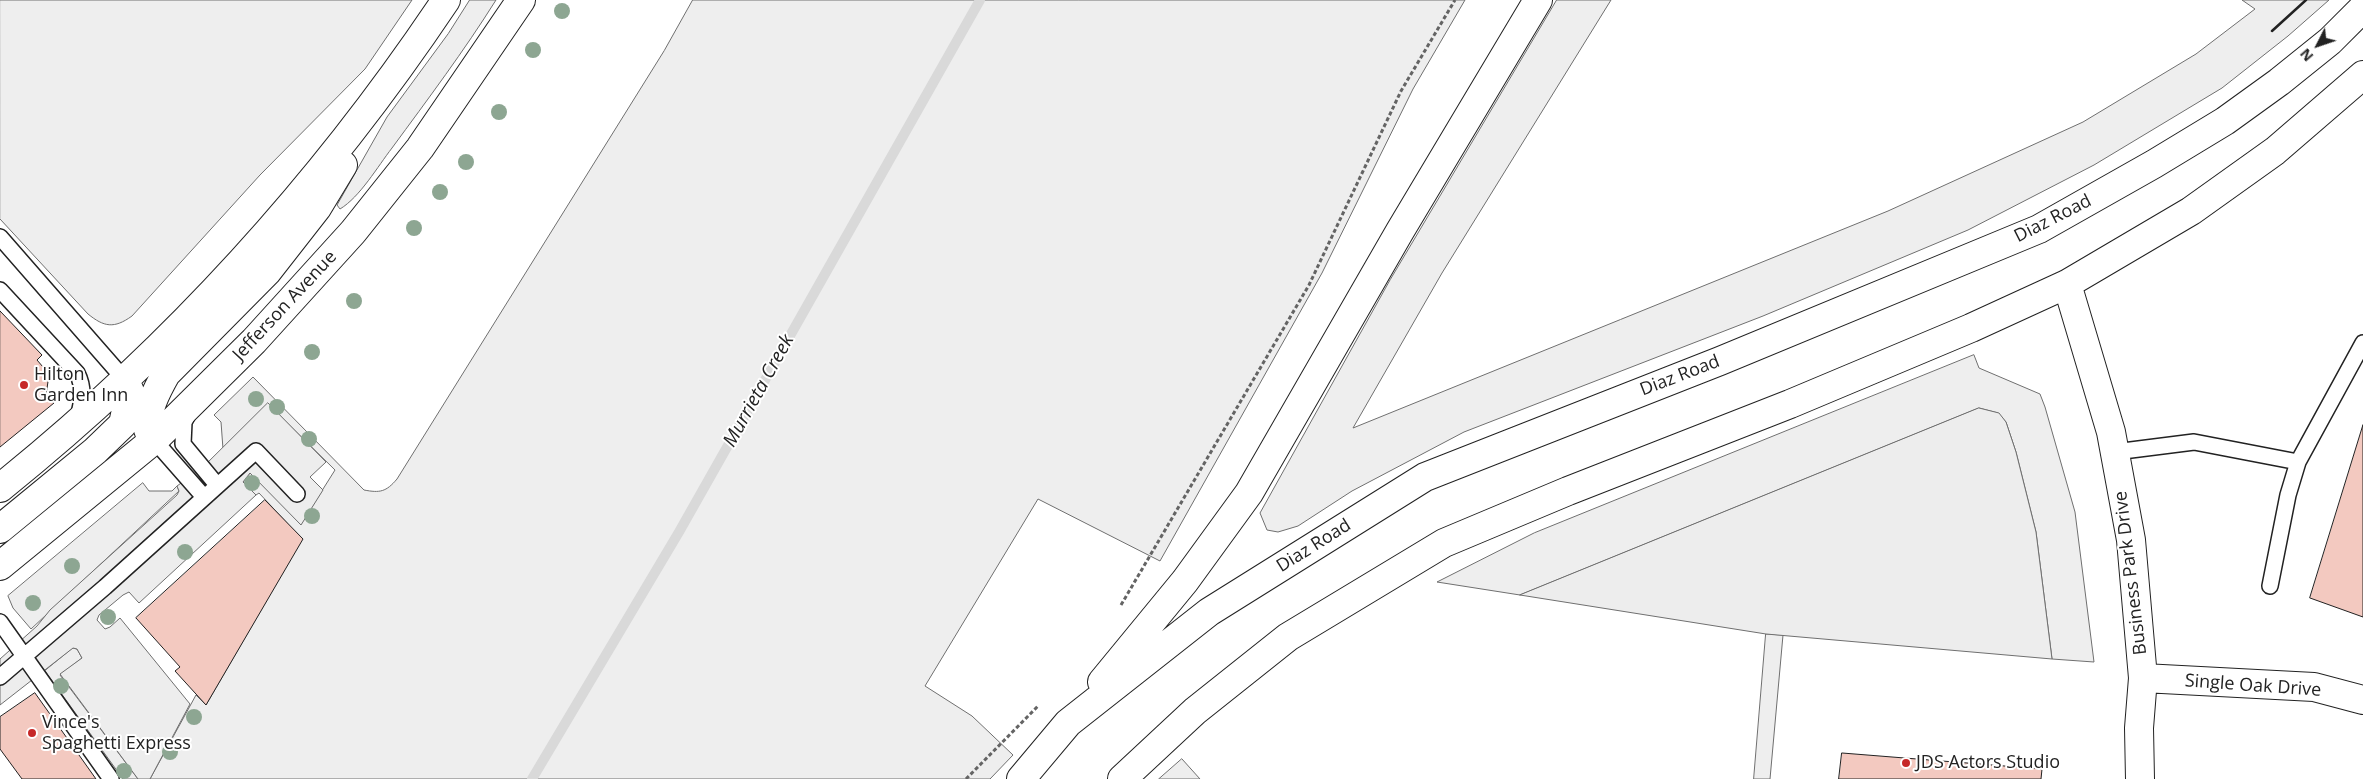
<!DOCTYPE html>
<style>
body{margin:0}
#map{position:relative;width:2363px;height:779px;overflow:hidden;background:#fff;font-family:"Open Sans",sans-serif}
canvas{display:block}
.north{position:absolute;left:2293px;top:20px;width:50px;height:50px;-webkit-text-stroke:4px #fff;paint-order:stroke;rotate:229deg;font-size:14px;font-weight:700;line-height:20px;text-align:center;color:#222}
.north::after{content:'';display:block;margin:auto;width:18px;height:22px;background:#222;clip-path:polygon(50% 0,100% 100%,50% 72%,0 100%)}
</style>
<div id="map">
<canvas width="2363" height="779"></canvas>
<div class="north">N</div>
</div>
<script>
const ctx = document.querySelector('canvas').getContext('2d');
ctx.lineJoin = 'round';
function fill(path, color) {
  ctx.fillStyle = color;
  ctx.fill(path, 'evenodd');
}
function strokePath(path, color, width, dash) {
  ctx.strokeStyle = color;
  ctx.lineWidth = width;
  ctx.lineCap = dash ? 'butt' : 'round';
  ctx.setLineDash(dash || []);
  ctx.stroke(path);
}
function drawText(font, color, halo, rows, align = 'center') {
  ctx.font = font + ' "Open Sans",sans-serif';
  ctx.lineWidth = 4;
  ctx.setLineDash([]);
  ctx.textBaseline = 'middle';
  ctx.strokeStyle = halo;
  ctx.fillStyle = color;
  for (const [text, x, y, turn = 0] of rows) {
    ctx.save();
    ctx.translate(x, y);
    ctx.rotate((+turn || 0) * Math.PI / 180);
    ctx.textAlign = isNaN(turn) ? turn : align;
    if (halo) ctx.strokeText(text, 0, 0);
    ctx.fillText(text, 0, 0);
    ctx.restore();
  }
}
const green = new Path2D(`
 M0,0h412l-47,69 -105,106 -128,141c-18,13 -28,11 -44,-2l-88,-95z
 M470,0h26c-32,51 -68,99 -104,148 -14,18 -32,49 -52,61l-3,-4 50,-88 61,-83z
 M693,0h772l-52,89 -91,184 -162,288 -122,-62 -113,187 47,30 41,39 -23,24h-840l46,-84 10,10 96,-166 -43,-46 -3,2 -13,-13 7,-9 5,3 46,48 34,-54 -67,-66 -45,45 -2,-27 -7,-7 39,-38 111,113c16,3 22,2 33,-11l267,-428z
 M1557,0h54l-169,273 -89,155 535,-217 195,-89 113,-68 59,-45 -13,-9h87l-41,36 -66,52 -128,77 -126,65 -205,86 -299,116 -112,59 -54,35 -20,6 -11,-2 -7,-17 130,-233z
 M1974,355l5,13 61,26 5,13 30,105 19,150 -42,-3 -16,-127 -20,-80 -10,-30 -8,-9 -19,-5 -459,187 -83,-13 97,-49z
 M143,483l6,8h23l5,-5 2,5 -148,138 -18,-21 -5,-12z
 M1766,634l17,1 -13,144h-16z
 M73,648l4,1 5,9 -22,17 78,104h-15l-78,-108z
 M1182,759l18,20h-41z`);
fill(green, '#eee');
strokePath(green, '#6f6f6f', 1);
const parking = new Path2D(`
 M268,403l58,59 -16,15 13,13 -22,35 -51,-52 -7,9 13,13 -117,108 -10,-11 -6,3 -24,20 -2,5 8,9 5,-2 10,-9 70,86 -40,75h-12l-78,-105 22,-16 -5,-9 -4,-1 -73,57v-46l37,-33 13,-16 127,-115 2,-4 -2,-5 25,-18z
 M1979,408l20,5 7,9 10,30 20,80 16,127 -286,-25 -246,-39z`);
fill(parking, '#ededed');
strokePath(parking, '#6f6f6f', 1);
strokePath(new Path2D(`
 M532,779l147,-247 301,-532`), '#d9d9d9', 10);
const building = new Path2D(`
 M0,311l42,44 -5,5 12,14 -3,22 8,7 -54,44z
 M2363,425v192l-53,-19z
 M265,500l38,39 -97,166 -31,-34 5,-4 -44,-49z
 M35,693l61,86h-74l-22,-30v-32z
 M1842,753l200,16 -1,10h-202z`);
fill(building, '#f3c9c0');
strokePath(building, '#222', 1);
const lane = new Path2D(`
 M0,237l125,143
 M0,290l77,83c8,16 5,29 1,45
 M189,413l-5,9 -1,22 34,41
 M154,440l50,57
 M2115,452l79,-10 104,20
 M2270,586l18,-91 10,-33 65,-119
 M0,622l111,157
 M0,677l105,-90 151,-136 41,43`);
const secondary = new Path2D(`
 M2067,284l44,148 20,108 12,138 -4,50 1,51
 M154,440c-2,-3 -6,-8 -6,-11 -3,-17 10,-41 18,-55l101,-102 50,-64 26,-43
 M0,488c173,-139 323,-304 446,-488
 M0,529l95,-78 28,-27 7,-32 -5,-12
 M0,566l154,-126 100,-99 99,-109 67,-84 101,-148
 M2143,678l171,9 49,13
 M1102,682l83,-101 64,-88 151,-262 138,-231
 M1021,779l47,-56 141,-111 216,-135 295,-116 319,-132 115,-65 71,-43 54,-39 51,-41 33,-33
 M1122,779l73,-68 93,-74 156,-94 124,-52 222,-87 181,-76 96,-44 124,-73 84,-60 88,-76`);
strokePath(lane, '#222', 18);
strokePath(secondary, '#222', 30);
strokePath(new Path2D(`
 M1121,605l188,-320 92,-194 54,-91
 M966,779l73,-74`), '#646464', 3, [4, 2.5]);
strokePath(lane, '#fff', 15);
strokePath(secondary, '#fff', 28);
strokePath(new Path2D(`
 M2272,31l34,-31`), '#222', 2.5);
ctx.fillStyle = '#8da692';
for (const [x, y] of [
 [562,11],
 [533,50],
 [499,112],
 [466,162],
 [440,192],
 [414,228],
 [354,301],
 [312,352],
 [256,399],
 [277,407],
 [309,439],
 [252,483],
 [312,516],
 [185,552],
 [72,566],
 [33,603],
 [108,617],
 [61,686],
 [194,717],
 [170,752],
 [124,771]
]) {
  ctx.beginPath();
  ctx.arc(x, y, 8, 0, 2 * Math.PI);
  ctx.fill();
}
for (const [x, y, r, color] of [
 [24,385,5,"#c62828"],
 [32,733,5,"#c62828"],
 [1906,763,5,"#c62828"]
]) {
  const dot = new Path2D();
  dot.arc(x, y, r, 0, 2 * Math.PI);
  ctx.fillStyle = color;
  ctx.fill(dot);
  strokePath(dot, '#fff', 2);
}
drawText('18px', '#222', '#fff', [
 ["Diaz Road",2053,219,-27],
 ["Jefferson Avenue",285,306,-47],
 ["Diaz Road",1680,376,-21],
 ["Diaz Road",1314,546,-32],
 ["Business Park Drive",2131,573,-97],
 ["Single Oak Drive",2253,686,4]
]);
drawText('18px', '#222', '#fff', [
 ["Hilton",34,375],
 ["Garden Inn",34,396],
 ["Vince's",42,723],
 ["Spaghetti Express",42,744],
 ["JDS Actors Studio",1916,763]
], 'left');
drawText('italic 19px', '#222', '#fff', [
 ["Murrieta Creek",759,391,-61]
]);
</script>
